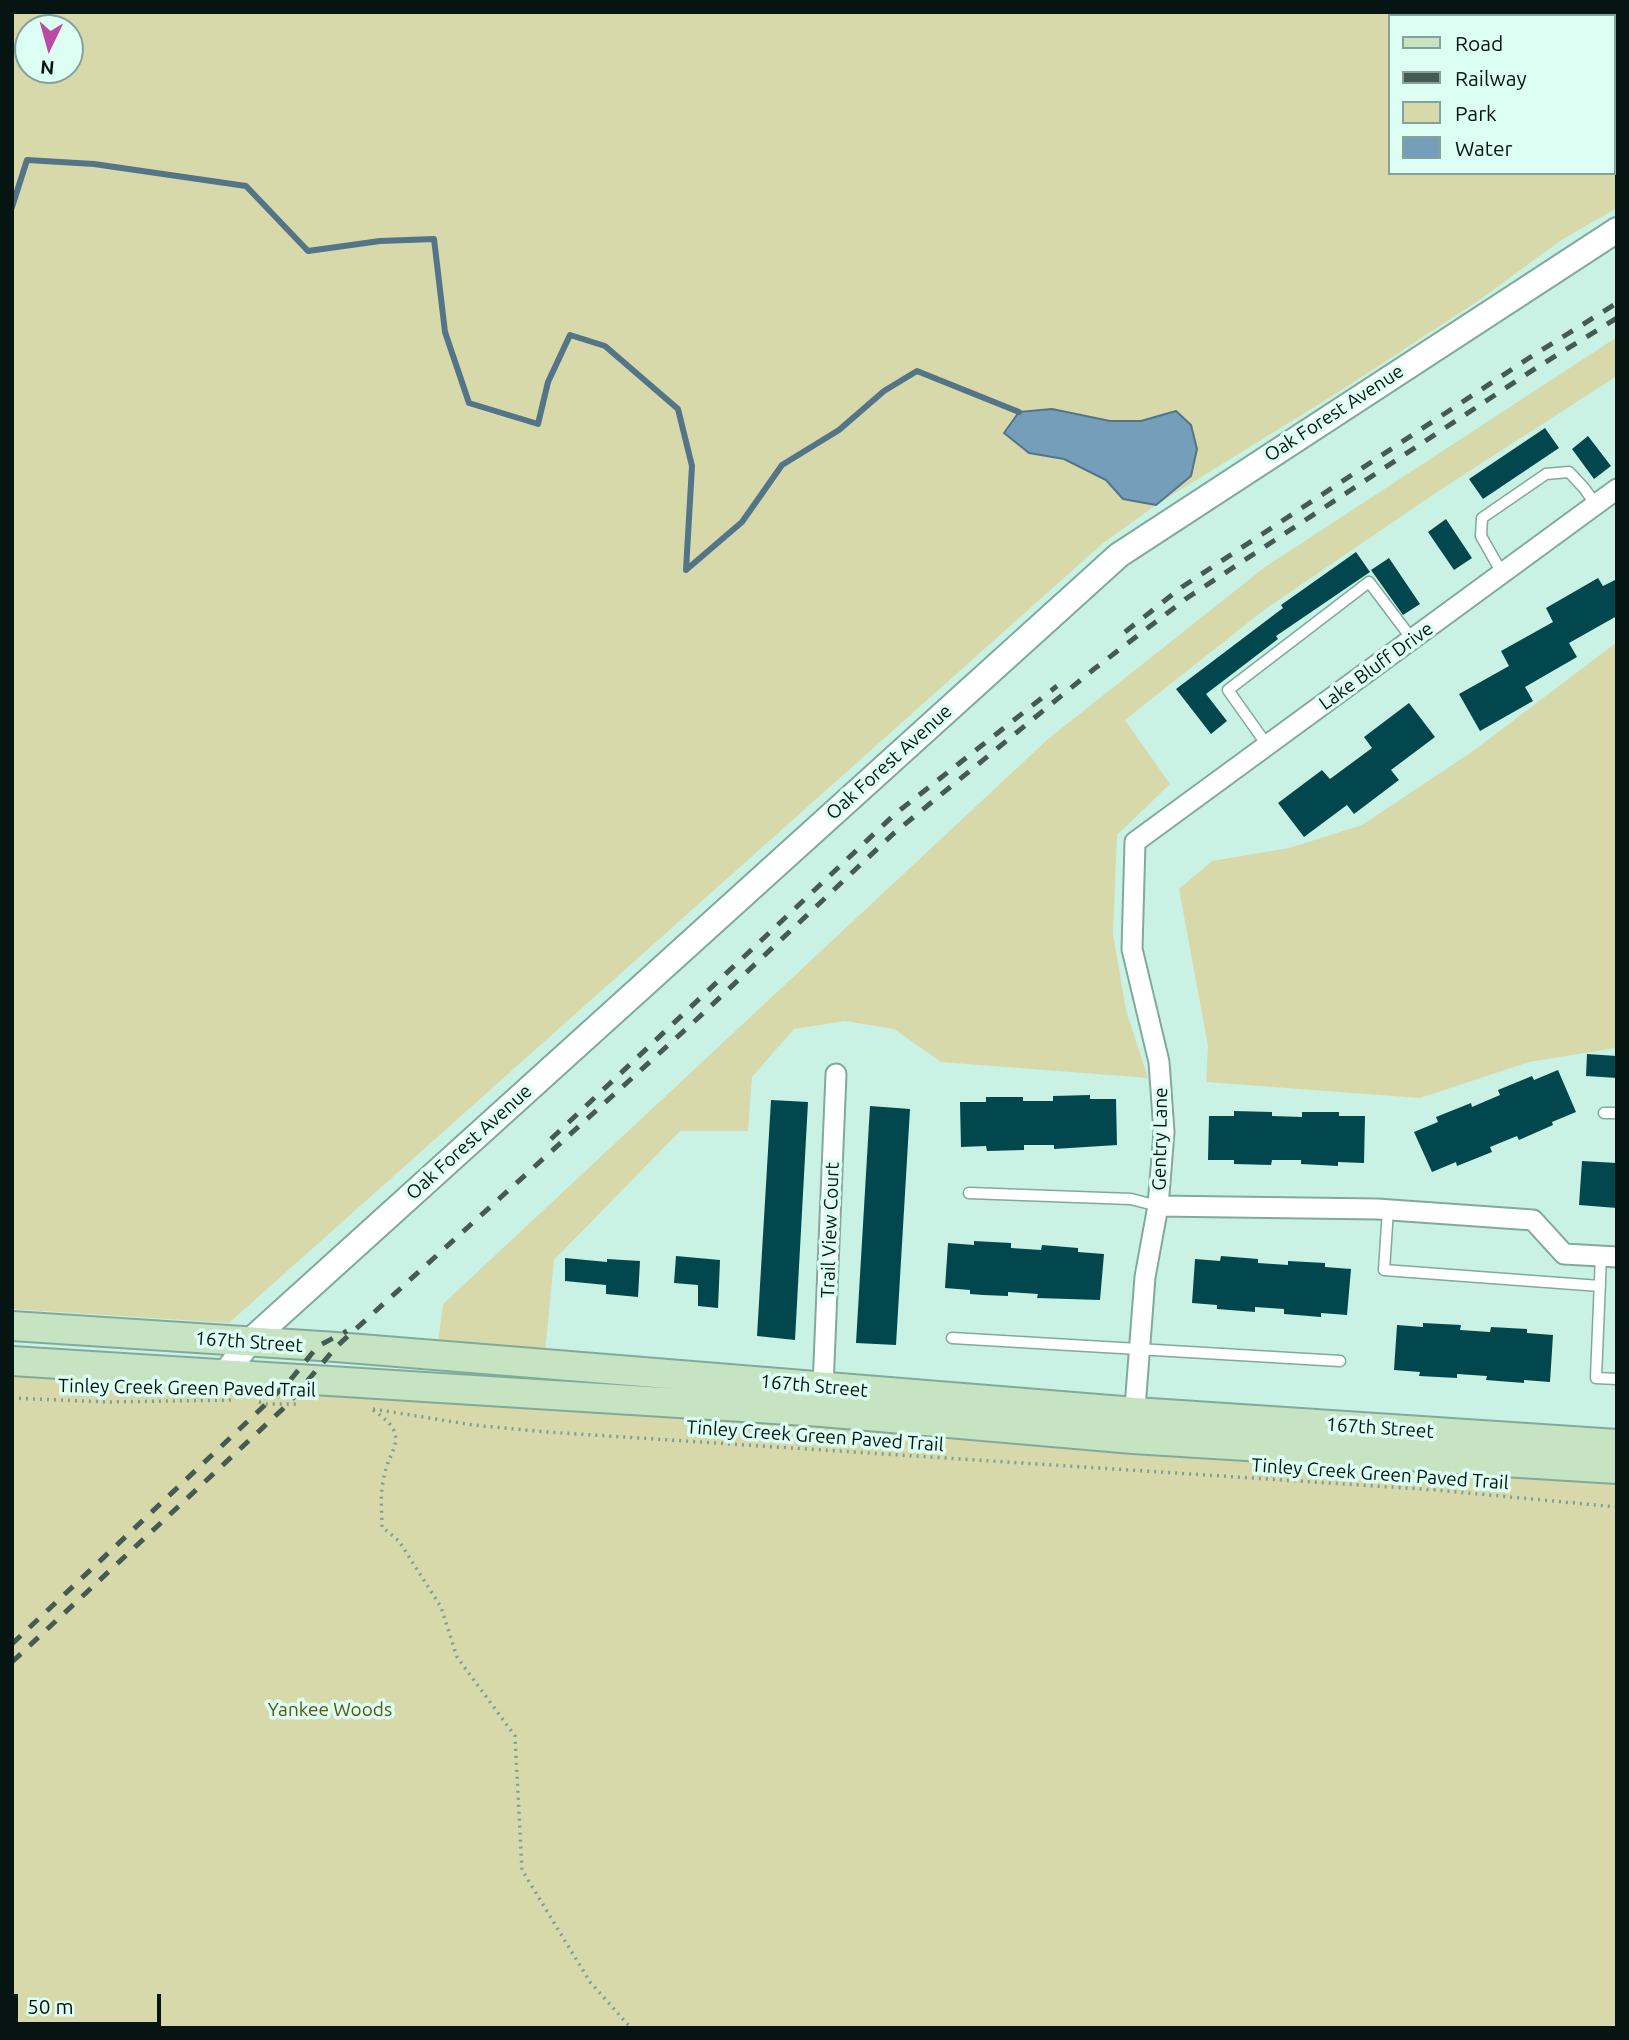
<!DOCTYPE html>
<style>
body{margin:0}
#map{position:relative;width:1629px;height:2040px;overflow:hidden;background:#c9f2e5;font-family:Ubuntu,sans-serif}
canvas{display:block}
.frame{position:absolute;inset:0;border:14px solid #061511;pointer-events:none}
.legend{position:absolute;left:1388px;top:14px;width:228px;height:161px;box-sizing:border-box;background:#dcfef3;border:2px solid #86a199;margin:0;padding:9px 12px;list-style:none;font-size:21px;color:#061511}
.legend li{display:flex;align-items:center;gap:14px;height:35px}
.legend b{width:35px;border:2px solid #86a199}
.north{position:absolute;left:14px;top:14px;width:70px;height:70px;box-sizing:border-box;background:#dcfef3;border:2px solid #86a199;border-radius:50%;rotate:185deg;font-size:19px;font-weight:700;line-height:28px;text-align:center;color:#061511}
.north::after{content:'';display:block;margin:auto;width:24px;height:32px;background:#bb4aa6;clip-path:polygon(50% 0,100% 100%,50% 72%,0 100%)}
.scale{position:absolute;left:14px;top:1994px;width:147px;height:32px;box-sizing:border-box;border:4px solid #061511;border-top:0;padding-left:9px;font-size:21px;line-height:24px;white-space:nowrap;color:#061511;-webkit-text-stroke:5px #dcfef3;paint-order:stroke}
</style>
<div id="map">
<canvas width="1629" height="2040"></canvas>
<div class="frame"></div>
<ul class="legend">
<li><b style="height:9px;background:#c7e4c2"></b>Road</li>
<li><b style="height:9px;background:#445b54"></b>Railway</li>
<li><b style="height:19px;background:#d8d9ab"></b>Park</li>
<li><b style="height:19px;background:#759eba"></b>Water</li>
</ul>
<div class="north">N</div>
<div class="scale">50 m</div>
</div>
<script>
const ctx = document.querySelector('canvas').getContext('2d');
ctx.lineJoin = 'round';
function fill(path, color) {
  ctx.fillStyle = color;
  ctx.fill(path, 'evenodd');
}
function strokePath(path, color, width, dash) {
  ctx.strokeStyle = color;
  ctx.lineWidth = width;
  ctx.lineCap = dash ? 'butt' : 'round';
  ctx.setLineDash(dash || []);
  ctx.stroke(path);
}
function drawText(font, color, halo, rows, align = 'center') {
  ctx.font = font + ' Ubuntu,sans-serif';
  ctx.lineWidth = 7;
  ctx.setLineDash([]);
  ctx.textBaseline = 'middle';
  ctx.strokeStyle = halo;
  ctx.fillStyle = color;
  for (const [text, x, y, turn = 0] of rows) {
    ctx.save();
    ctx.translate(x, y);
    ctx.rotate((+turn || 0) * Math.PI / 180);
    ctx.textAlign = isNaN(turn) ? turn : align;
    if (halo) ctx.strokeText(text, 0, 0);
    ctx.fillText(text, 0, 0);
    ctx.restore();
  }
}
fill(new Path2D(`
 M12,12h1605v196l-54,31 -85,62 -141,92 -181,112 -54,39 -873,779 -217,-14zM1389,16h224v157h-224zM28,28h42v42h-42z
 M1617,337v39l-177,114 -176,120 -139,110 45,64 -53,51 -4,99 13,76 22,68 -207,-16 -47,-33 -49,-8 -51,8 -42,48 -4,54h-68l-126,129 -9,93 -107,-10 5,-39 605,-565 217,-172z
 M1617,642l-2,406 -86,14 -109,36 -214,-16 2,-36 -29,-157 33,-28 77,-13 73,-23 111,-74z
 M12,1372l644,38 961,69v549h-1605z`), '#d8d9ab');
const water = new Path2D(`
 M1052,409l58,12h31l35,-10 15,14 6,24 -6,27 -35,29 -33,-6 -17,-19 -42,-21 -35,-6 -25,-20 15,-21z`);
fill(water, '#759eba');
strokePath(water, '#547587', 2);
strokePath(new Path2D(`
 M12,207l15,-47 67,4 152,22 62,65 72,-10 54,-2 11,93 24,71 69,21 10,-42 22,-47 35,11 73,63 14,57 -6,104 56,-48 40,-57 57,-35 45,-39 33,-20 102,41`), '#547587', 6);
fill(new Path2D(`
 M1545,428l14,20 -76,51 -14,-20z
 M1588,436l23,30 -17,13 -22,-30z
 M1446,519l26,39 -18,12 -26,-38z
 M1356,552l14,20 -94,64 2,3 -72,55 21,27 -16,13 -35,-45 107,-81 -2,-3z
 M1389,558l31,46 -17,11 -32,-45z
 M1598,578l5,8 14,-7v37l-48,27 8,14 -52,30 8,14 -53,30 -21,-37 50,-28 -8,-15 52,-29 -7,-14z
 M1409,703l26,34 -44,33 8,10 -45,34 -7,-9 -43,32 -26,-34 44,-33 8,9 42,-31 -8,-11z
 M1587,1054l30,2v22l-31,-2z
 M1558,1070l18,42 -24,10 1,3 -34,15 -2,-4 -27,11 2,5 -35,14 -1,-4 -24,10 -18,-40 24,-10 -2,-5 35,-14 1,4 28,-12 -2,-5 34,-14 2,4z
 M1090,1095v4h26l1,46 -63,4v-4h-30v5l-37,1 -1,-5 -25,1 -1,-45h26v-5h37v4h30v-5z
 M771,1100l37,2 -13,238 -38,-4z
 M870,1106l40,3 -14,236 -40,-2z
 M1234,1111l38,1v4l30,1v-5h37v4h26l-1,47 -26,-1v4l-37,-2v-4h-29l-1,5 -37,-1v-4h-26l1,-44h25z
 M1582,1161l35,2v45l-38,-3z
 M974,1241l37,2v5l30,2 1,-5 36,3v4l26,2 -4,46 -63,-2 1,-4 -30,-2v4l-25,-1 -13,-1v-4l-25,-2 3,-45 26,2z
 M676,1256l44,4 -2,48 -20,-2v-21l-24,-2z
 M1221,1256l37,3v4l30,2v-4l37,2v4l26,2 -4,46 -26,-2v4l-37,-3v-5l-29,-2v5l-38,-3v-4l-25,-2 3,-44 25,2z
 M565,1258l42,4v-3l33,2 -2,36 -32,-3v-9l-41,-4z
 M1423,1323l38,2 -1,5 30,2 1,-5 36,2v4l26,2 -3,47 -26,-2v3l-38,-3 1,-4 -30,-2v4l-38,-2 1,-4 -26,-2 3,-45 26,2z`), '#03474e');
const service = new Path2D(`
 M1502,573l-21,-37 1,-18 64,-44 23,-2 15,16 12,17
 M1267,745l-39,-55 141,-108 43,57
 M1604,1113h13
 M969,1193l162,6 27,7
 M1388,1210l-4,60 216,16
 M1601,1256l-5,122 21,1
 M952,1338l388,23`);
const minor = new Path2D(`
 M1158,1206l219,3 156,11 31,34 53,3
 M823,1387l13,-313
 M1134,1421l11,-144 13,-71 6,-74 -5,-70 -27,-113 3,-107 482,-353`);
const tertiary = new Path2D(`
 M225,1374l24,-32 870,-787 498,-325`);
const secondary = new Path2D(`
 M12,1326l324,21 799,65 482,32
 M12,1361l810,51 311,27 484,30`);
strokePath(service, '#81a99c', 13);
strokePath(minor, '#81a99c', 23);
strokePath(tertiary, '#81a99c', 28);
strokePath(secondary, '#81a99c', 32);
strokePath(new Path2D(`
 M12,1398l95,4 127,-2
 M259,1402l7,2h30
 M373,1409l100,16 74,7 889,58 181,17
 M373,1410c41,28 15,36 10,72 -3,15 -1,31 -1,45l17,14 42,66 16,50 58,79 7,134 68,112 41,46`), '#7f9e94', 3.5, [2, 5]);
strokePath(service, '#fff', 10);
strokePath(minor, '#fff', 19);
strokePath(tertiary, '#fff', 24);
strokePath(secondary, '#c7e4c2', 28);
strokePath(new Path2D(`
 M1125,632l57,-45 347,-229 88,-55
 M551,1139l344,-325 162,-128
 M12,1644l254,-240 26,-26 26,-32 29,-15
 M12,1662l275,-257 49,-58 361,-328 196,-185 201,-165 93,-71 349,-230 81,-50`), '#445b54', 5, [12, 12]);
drawText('19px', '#061511', '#dcfef3', [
 ["Oak Forest Avenue",1334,413,-33],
 ["Lake Bluff Drive",1376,666,-36],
 ["Oak Forest Avenue",889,762,-42],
 ["Gentry Lane",1160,1139,-89],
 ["Oak Forest Avenue",469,1142,-42],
 ["Trail View Court",830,1230,-88],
 ["167th Street",249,1342,4],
 ["167th Street",814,1386,5],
 ["Tinley Creek Green Paved Trail",187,1388,1],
 ["167th Street",1380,1428,4],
 ["Tinley Creek Green Paved Trail",815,1436,4],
 ["Tinley Creek Green Paved Trail",1380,1474,4]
]);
drawText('19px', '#59580c', '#dcfef3', [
 ["Yankee Woods",330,1710]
]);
</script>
